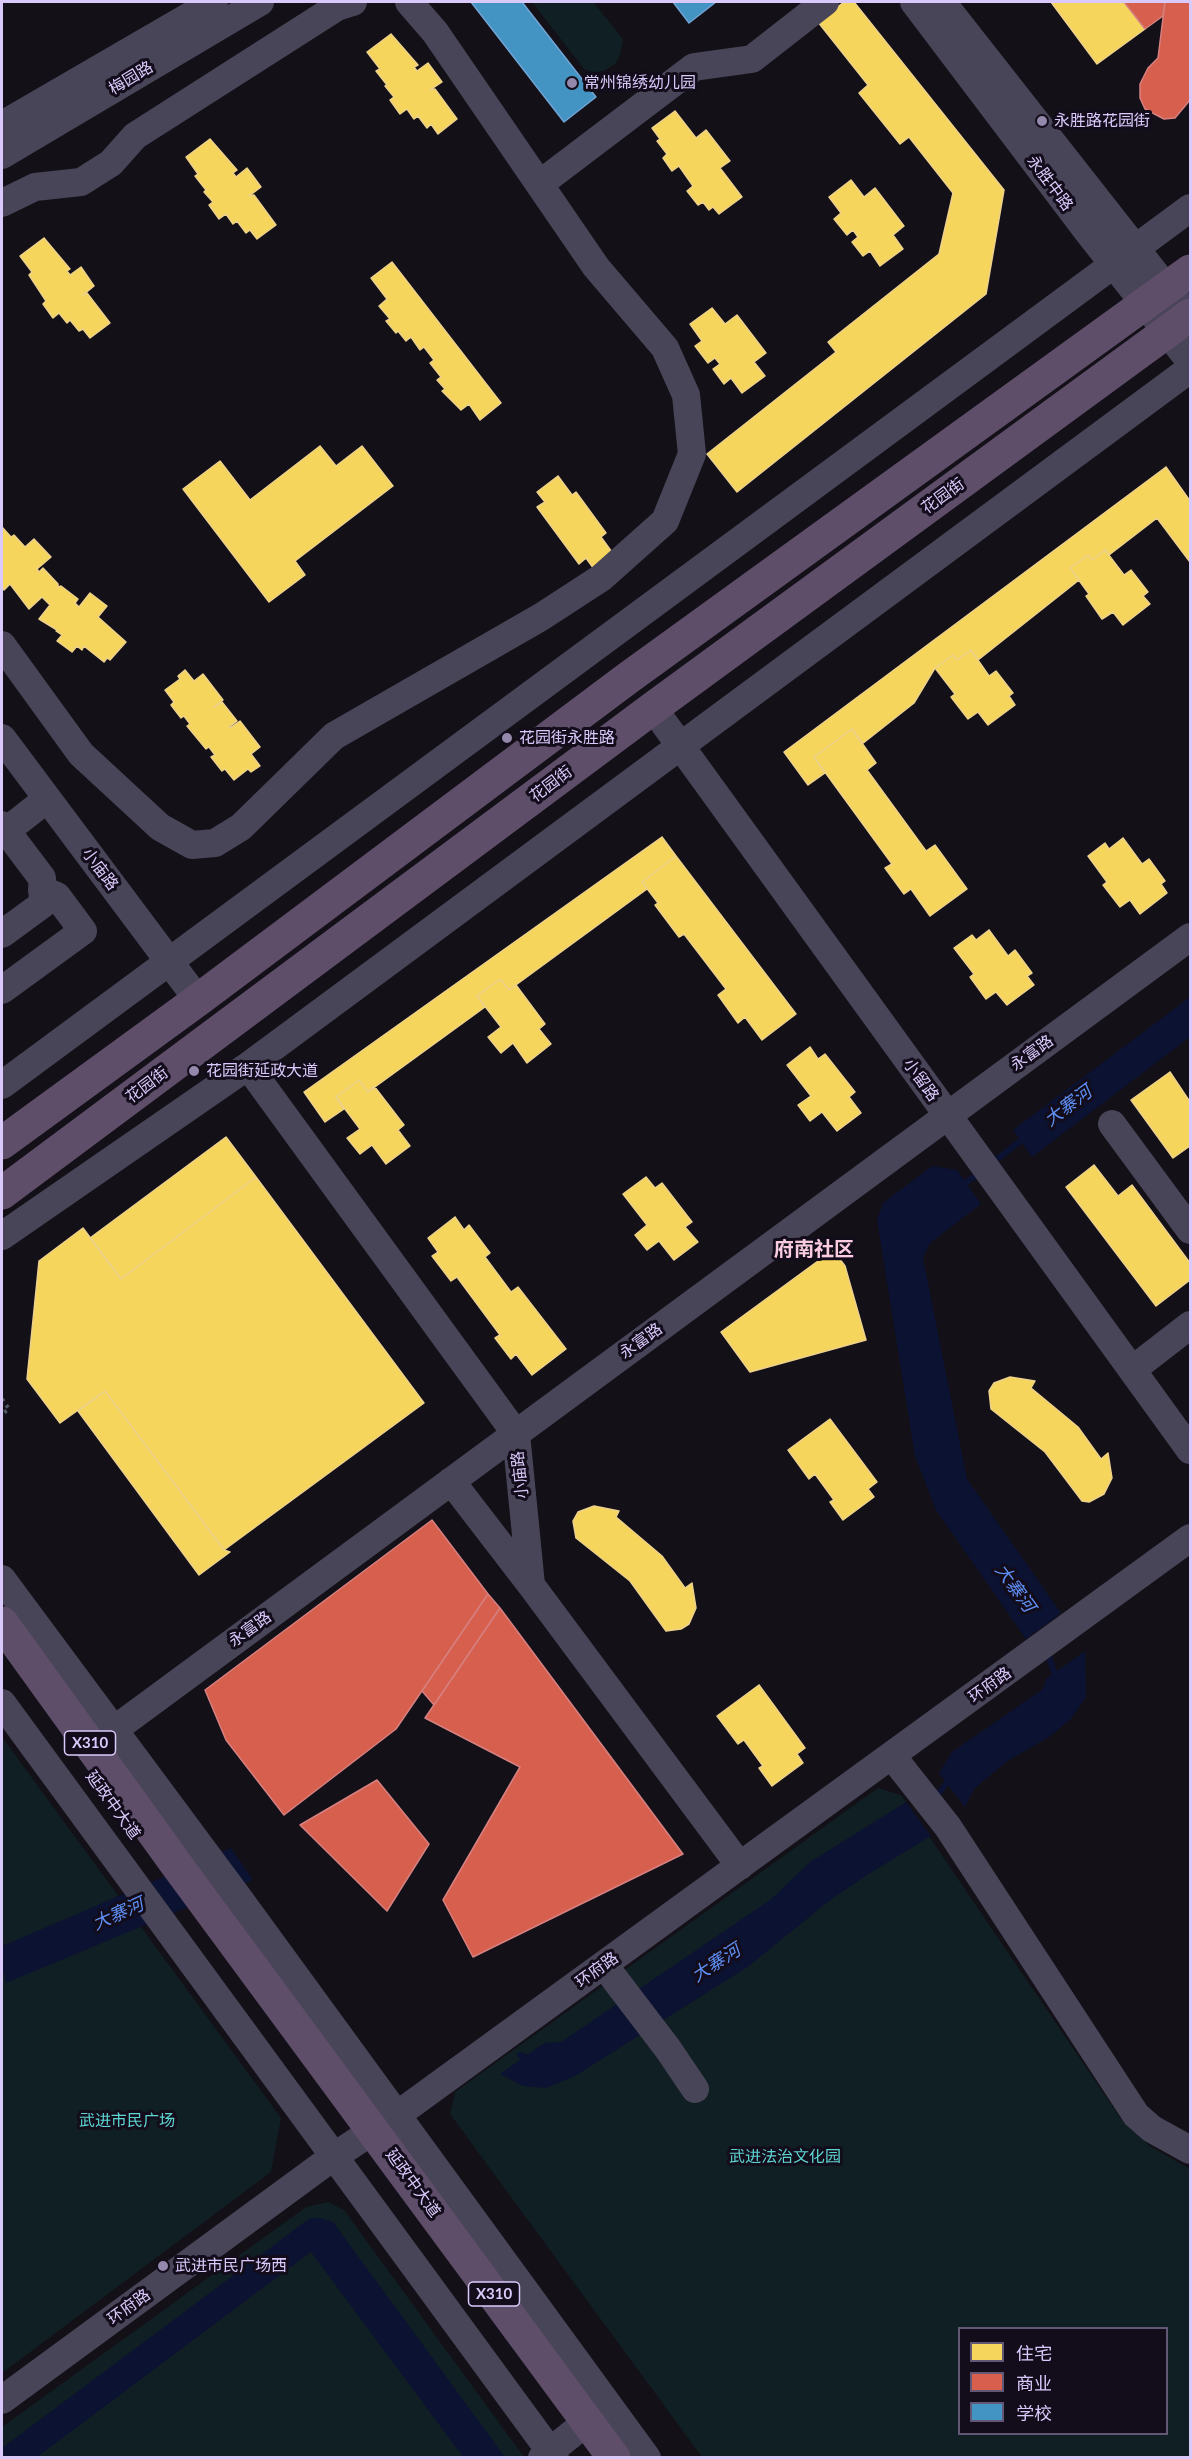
<!DOCTYPE html>
<meta charset="utf-8">
<style>
body{margin:0}
#map{position:relative;width:1192px;height:2459px;overflow:hidden;background:#131018;font-family:Lato,"Noto Sans SC",sans-serif}
canvas{display:block}
.frame{position:absolute;inset:0;border:3px solid #dacafb;pointer-events:none}
.legend{position:absolute;left:958px;top:2327px;width:210px;height:108px;box-sizing:border-box;background:#120c1b;border:2px solid #625875;margin:0;padding:8px 10px;list-style:none;font-size:18px;color:#dacafb}
.legend li{display:flex;align-items:center;gap:12px;height:30px}
.legend b{width:30px;border:2px solid #625875}
</style>
<div id="map">
<canvas width="1192" height="2459"></canvas>
<div class="frame"></div>
<ul class="legend">
<li><b style="height:16px;background:#f6d55c"></b>住宅</li>
<li><b style="height:16px;background:#d6604d"></b>商业</li>
<li><b style="height:16px;background:#4393c3"></b>学校</li>
</ul>
</div>
<script>
const g = document.querySelector('canvas').getContext('2d');
g.lineJoin = 'round';
function fillPath(path, color) {
  g.fillStyle = color;
  g.fill(path, 'evenodd');
}
function poly(rows) {
  const path = new Path2D();
  for (const r of rows) {
    path.moveTo(r[0], r[1]);
    for (let i = 2; i < r.length; i += 2) path.lineTo(r[i], r[i + 1]);
  }
  return path;
}
function strokePath(path, color, width, dash) {
  g.strokeStyle = color;
  g.lineWidth = width;
  g.lineCap = dash ? 'butt' : 'round';
  g.setLineDash(dash || []);
  g.stroke(path);
}
function drawText(font, color, halo, rows, align = 'center') {
  g.font = font + ' Lato,"Noto Sans SC",sans-serif';
  g.lineWidth = 6;
  g.setLineDash([]);
  g.textBaseline = 'middle';
  g.strokeStyle = halo;
  g.fillStyle = color;
  for (const [text, x, y, turn = 0] of rows) {
    g.save();
    g.translate(x, y);
    g.rotate((+turn || 0) * Math.PI / 180);
    g.textAlign = isNaN(turn) ? turn : align;
    if (halo) g.strokeText(text, 0, 0);
    g.fillText(text, 0, 0);
    g.restore();
  }
}
const green = poly([
 [532,2,593,2,623,39,620,55,615,64,604,71,593,72,584,69],
 [2,1737,281,2118,271,2172,2,2373],
 [878,1788,901,1795,1121,2119,1151,2147,1190,2169,1190,2457,702,2457,450,2114,455,2092],
 [960,2328,1166,2328,1166,2434,960,2434],
 [328,2202,344,2210,524,2457,2,2457,2,2427,306,2207]
]);
const water = poly([
 [1190,997,1190,1037,1032,1157,1013,1130],
 [932,1166,957,1170,981,1204,930,1243,923,1258,967,1479,1061,1613,1026,1639,936,1510,915,1456,877,1220,883,1203],
 [1085,1651,1086,1697,1071,1719,1049,1737,1006,1762,974,1789,965,1807,939,1773,952,1752,1043,1689,1046,1679],
 [906,1802,931,1836,867,1875,829,1901,749,1966,575,2076,546,2088,523,2086,500,2074,544,2043,561,2042,770,1900,810,1862],
 [231,1848,253,1880,6,1983,2,1966,2,1946],
 [310,2218,321,2218,333,2222,505,2457,463,2457,311,2252,37,2457,2,2457,2,2448]
]);
const homes = poly([
 [844,2,854,2,1004,190,986,294,737,492,707,454,836,352,828,342,939,254,953,193,909,137,900,144,859,93,868,85,818,22,844,2],
 [1051,2,1124,2,1145,29,1097,64,1051,2],
 [391,34,418,65,414,67,417,71,428,63,442,82,430,90,435,89,457,119,438,134,431,124,427,128,418,116,414,119,407,109,400,114,390,100,394,97,385,86,387,85,376,71,380,69,367,52,391,34],
 [675,111,696,138,706,130,730,161,720,168,742,197,719,214,713,207,709,210,703,202,698,205,687,191,693,186,679,166,672,171,663,158,667,154,657,141,660,139,652,128,675,111],
 [210,139,237,170,233,173,236,177,247,168,261,187,249,196,254,195,276,225,257,239,250,230,246,233,237,221,233,224,226,214,219,219,209,205,213,202,204,192,206,190,195,176,198,174,186,157,210,139],
 [851,180,864,197,875,188,904,226,893,235,903,249,880,266,870,251,863,256,852,242,858,237,853,230,847,235,834,219,841,213,829,197,851,180],
 [44,238,70,269,67,271,70,275,81,267,94,286,83,295,87,293,110,323,90,338,83,329,79,331,70,320,67,323,59,313,53,318,43,304,46,301,29,275,32,272,20,256,44,238],
 [392,262,501,403,480,420,469,404,461,410,442,391,445,389,437,380,441,377,430,363,434,360,424,347,420,350,411,337,406,341,398,331,396,333,386,321,390,319,379,306,387,299,371,278,392,262],
 [712,308,725,324,737,315,766,353,754,362,765,376,742,393,731,378,724,384,713,369,720,364,715,358,708,363,695,346,702,341,690,324,712,308],
 [320,446,336,466,362,446,393,486,295,561,305,575,269,602,183,489,220,461,250,500,320,446],
 [1166,467,1190,501,1190,562,1157,518,1109,555,1105,550,1092,560,1088,555,1070,568,1079,580,978,660,971,650,957,660,953,655,935,668,914,703,862,744,852,729,814,757,825,773,808,785,784,752,1166,467],
 [558,476,572,495,576,492,606,533,601,537,614,555,594,569,586,558,579,564,537,507,545,502,537,492,558,476],
 [2,527,11,537,14,535,25,547,34,539,51,557,37,569,39,572,43,568,58,584,58,587,61,586,78,599,75,603,79,607,90,593,107,606,98,617,126,642,110,660,107,658,104,662,84,646,82,650,77,646,72,652,57,641,62,635,56,631,57,630,39,619,50,605,42,597,29,609,10,584,4,590,2,587,2,527],
 [1105,550,1124,575,1131,570,1148,592,1143,596,1150,604,1123,625,1113,612,1102,619,1086,596,1089,594,1070,568,1088,555,1092,560,1105,550],
 [971,650,989,676,996,671,1013,693,1009,696,1015,705,988,725,978,712,968,719,951,697,955,694,935,668,953,655,957,660,971,650],
 [185,670,194,681,203,674,223,700,214,707,222,702,237,721,229,727,230,728,240,721,260,747,251,754,260,766,251,772,248,769,234,780,225,769,222,771,211,757,215,755,209,747,206,749,187,726,190,724,184,716,181,718,171,705,174,702,165,690,180,679,178,676,185,670],
 [852,729,876,763,867,770,926,851,935,845,967,889,930,916,911,889,904,894,885,868,892,864,814,757,852,729],
 [662,837,676,856,642,882,647,889,509,990,500,979,477,996,485,1007,368,1092,359,1080,336,1097,344,1109,325,1122,304,1092,662,837],
 [1123,838,1142,864,1149,859,1165,881,1161,884,1167,893,1140,914,1130,900,1120,907,1103,885,1107,882,1088,856,1105,843,1109,849,1123,838],
 [676,856,796,1014,762,1040,745,1017,738,1023,718,995,726,989,684,934,679,937,655,905,658,903,642,882,676,856],
 [989,930,1008,956,1015,950,1032,973,1027,976,1034,985,1007,1005,996,992,986,999,970,977,974,974,954,948,972,935,976,940,989,930],
 [500,979,509,990,516,985,545,1024,539,1029,551,1044,527,1063,513,1043,501,1053,488,1037,501,1027,477,996,500,979],
 [810,1047,818,1059,825,1054,855,1092,849,1097,861,1113,837,1131,822,1112,810,1121,798,1105,811,1096,787,1065,810,1047],
 [1170,1072,1190,1102,1190,1146,1173,1158,1131,1100,1170,1072],
 [359,1080,368,1092,374,1086,404,1125,398,1130,410,1146,386,1164,372,1145,360,1154,347,1138,360,1129,336,1097,359,1080],
 [226,1137,256,1177,121,1279,90,1238,226,1137],
 [1094,1165,1118,1196,1132,1185,1190,1263,1190,1280,1156,1306,1066,1187,1094,1165],
 [256,1177,424,1403,224,1550,105,1391,60,1423,27,1379,39,1261,83,1228,121,1279,256,1177],
 [646,1177,655,1188,662,1183,692,1222,685,1227,698,1242,674,1260,659,1241,647,1250,635,1235,647,1225,623,1194,646,1177],
 [455,1217,464,1230,469,1225,490,1253,485,1257,511,1292,518,1287,566,1349,532,1375,516,1354,511,1359,495,1338,500,1335,457,1277,451,1281,432,1256,438,1252,428,1238,455,1217],
 [833,1250,845,1266,866,1340,750,1372,721,1332,833,1250],
 [1010,1377,1035,1381,1031,1388,1078,1427,1101,1459,1108,1453,1112,1478,1104,1494,1089,1502,1082,1501,1045,1452,991,1409,989,1391,994,1383,1010,1377],
 [105,1391,224,1550,230,1552,199,1575,78,1411,105,1391],
 [830,1419,877,1482,868,1489,874,1497,843,1520,830,1502,834,1500,815,1474,809,1479,788,1450,830,1419],
 [594,1506,619,1511,616,1517,662,1556,685,1588,692,1583,696,1608,689,1624,681,1629,666,1631,630,1581,576,1538,573,1521,578,1512,594,1506],
 [759,1685,805,1748,797,1754,803,1763,772,1786,759,1768,763,1766,744,1740,738,1744,717,1716,759,1685]
]);
const shops = poly([
 [1124,2,1165,2,1163,16,1145,29,1124,2],
 [1165,2,1190,2,1190,100,1175,118,1164,119,1145,109,1140,98,1140,84,1148,68,1158,58,1165,2],
 [432,1520,488,1594,396,1729,284,1815,226,1740,205,1690,432,1520],
 [488,1594,500,1608,434,1705,422,1691,488,1594],
 [500,1608,683,1854,473,1957,443,1900,520,1767,425,1718,500,1608],
 [377,1780,429,1844,387,1911,300,1825,377,1780]
]);
const schools = poly([
 [471,2,522,2,596,97,564,122,471,2],
 [673,2,716,2,689,23,673,2]
]);
const stream = poly([
 [992,1163,1027,1136],
 [961,1186,979,1173],
 [1047,1651,1056,1678],
 [934,1799,950,1779],
 [520,2055,532,2059]
]);
const path = poly([
 [2,1399,9,1409,2,1414]
]);
const minor = poly([
 [914,2,1088,232,1190,361],
 [942,2,1190,318],
 [2,125,214,2],
 [2,155,260,2],
 [541,183,694,67,752,59,825,2],
 [2,203,35,187,81,182,111,163,135,136,337,7,353,2],
 [2,645,81,754,160,827,192,845,215,843,241,827,334,736,541,617,601,578,665,521,692,454,686,395,665,348,596,267,435,32,409,2],
 [653,708,1190,1450],
 [2,738,198,1000],
 [2,825,42,878,43,904,2,934],
 [6,831,47,799],
 [2,990,83,931,57,896,42,890],
 [248,1066,516,1434,531,1585,740,1866],
 [2,1085,1190,208],
 [1112,1124,1190,1230],
 [2,1236,248,1066,1190,369],
 [1132,1370,1190,1325],
 [451,1481,531,1585],
 [2,1579,235,1893,647,2458],
 [2,1703,555,2458],
 [92,1746,1190,937],
 [892,1756,948,1827,1136,2115,1152,2129,1190,2150],
 [604,1965,668,2049,695,2089],
 [2,2400,333,2157,397,2115,1190,1538],
 [542,2458,573,2433]
]);
const major = poly([
 [2,1143,198,1000,628,678,1190,271],
 [2,1193,653,708,1190,315],
 [2,1623,176,1864,614,2458]
]);
const markers = [
 [572,83,6,"#9489ac"],
 [1042,121,6,"#9489ac"],
 [507,738,6,"#9489ac"],
 [194,1071,6,"#9489ac"],
 [163,2266,6,"#9489ac"]
];
const shields = [
 [90,1743,51],
 [494,2294,51]
];
const shieldNames = [
 ["X310",90,1743],
 ["X310",494,2294]
];
const streetNames = [
 ["梅园路",131,78,-31],
 ["永胜中路",1050,183,53],
 ["花园街",943,496,-36],
 ["花园街",551,784,-37],
 ["小庙路",100,869,53],
 ["永富路",1032,1053,-36],
 ["小留路",921,1080,54],
 ["花园街",147,1085,-37],
 ["永富路",641,1341,-36],
 ["小庙路",520,1475,-96],
 ["永富路",250,1629,-36],
 ["环府路",990,1685,-36],
 ["延政中大道",113,1805,54],
 ["环府路",597,1970,-36],
 ["延政中大道",413,2183,54],
 ["环府路",129,2307,-36]
];
const poiNames = [
 ["常州锦绣幼儿园",584,83],
 ["永胜路花园街",1054,121],
 ["花园街永胜路",519,738],
 ["花园街延政大道",206,1071],
 ["武进市民广场西",175,2266]
];
const parkNames = [
 ["武进市民广场",127,2121],
 ["武进法治文化园",785,2157]
];
const waterNames = [
 ["大寨河",1068,1106,-37],
 ["大寨河",1015,1588,54],
 ["大寨河",118,1914,-24],
 ["大寨河",716,1963,-33]
];
const quarterNames = [
 ["府南社区",814,1250]
];
fillPath(green, '#101f23');
fillPath(water, '#0c1232');
fillPath(homes, '#f6d55c');
strokePath(homes, '#eed28c', 1.5);
fillPath(shops, '#d6604d');
strokePath(shops, '#d78081', 1.5);
fillPath(schools, '#4393c3');
strokePath(schools, '#70a4d4', 1.5);
strokePath(stream, '#0c1232', 6);
strokePath(path, '#4e5764', 4, [3, 4.5]);
strokePath(minor, '#494558', 28);
strokePath(major, '#5f4e6a', 33);
for (const [x, y, r, color] of markers) {
  const dot = new Path2D();
  dot.arc(x, y, r, 0, 2 * Math.PI);
  g.fillStyle = color;
  g.fill(dot);
  strokePath(dot, '#120c1b', 2);
}
for (const [x, y, w] of shields) {
  const box = new Path2D();
  box.roundRect(x - w / 2, y - 12, w, 24, 4.5);
  g.fillStyle = '#120c1b';
  g.fill(box);
  strokePath(box, '#dacafb', 1.5);
}
drawText('bold 15px', '#dacafb', null, shieldNames);
drawText('16px', '#dacafb', '#120c1b', streetNames);
drawText('16px', '#dacafb', '#120c1b', poiNames, 'left');
drawText('16px', '#5dd5d1', '#120c1b', parkNames);
drawText('italic 18px', '#5f8ff4', '#120c1b', waterNames);
drawText('bold 20px', '#fbcce0', '#120c1b', quarterNames);
</script>
